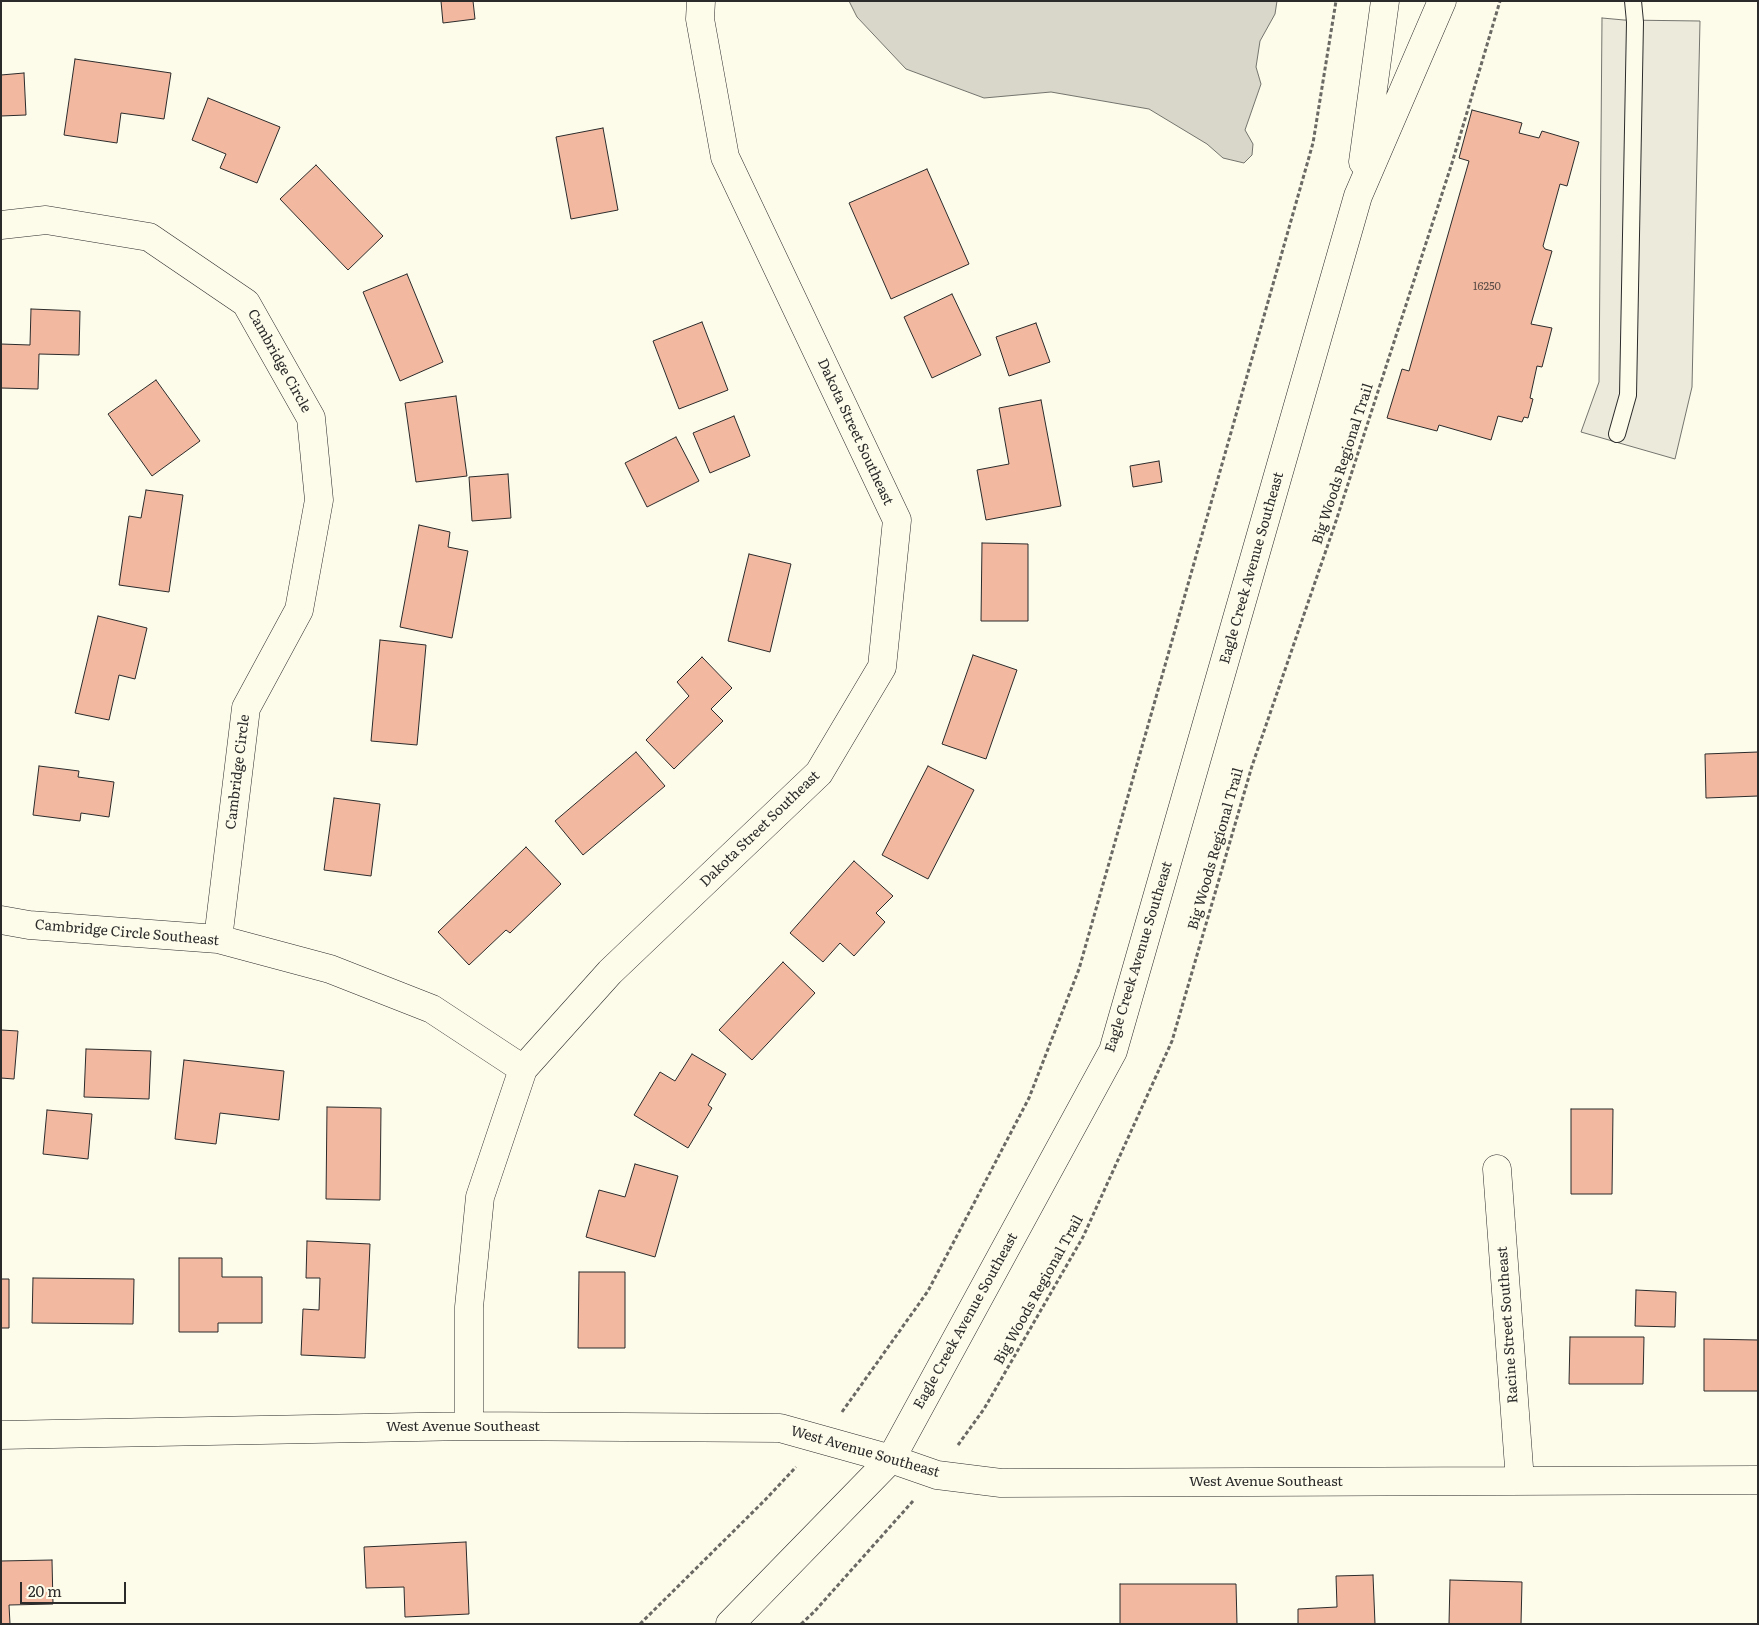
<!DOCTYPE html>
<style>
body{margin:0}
#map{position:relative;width:1759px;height:1625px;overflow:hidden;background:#fdfbea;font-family:Literata,serif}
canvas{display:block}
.frame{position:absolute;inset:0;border:2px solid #2b2b2b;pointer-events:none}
.scale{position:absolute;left:20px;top:1582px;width:106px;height:22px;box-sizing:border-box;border:2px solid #2b2b2b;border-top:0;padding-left:6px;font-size:15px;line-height:18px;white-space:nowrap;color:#2b2b2b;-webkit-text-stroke:4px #fdfbea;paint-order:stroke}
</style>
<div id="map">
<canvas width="1759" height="1625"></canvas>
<div class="frame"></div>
<div class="scale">20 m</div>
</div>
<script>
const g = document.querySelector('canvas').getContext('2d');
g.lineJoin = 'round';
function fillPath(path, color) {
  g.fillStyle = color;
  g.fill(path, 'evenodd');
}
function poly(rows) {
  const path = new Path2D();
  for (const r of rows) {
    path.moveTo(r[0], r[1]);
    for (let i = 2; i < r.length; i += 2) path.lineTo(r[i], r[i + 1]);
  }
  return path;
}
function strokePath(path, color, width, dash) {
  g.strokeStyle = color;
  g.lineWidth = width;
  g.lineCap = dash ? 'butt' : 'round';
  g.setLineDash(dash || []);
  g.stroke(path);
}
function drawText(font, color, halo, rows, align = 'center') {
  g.font = font + ' Literata,serif';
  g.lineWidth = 4;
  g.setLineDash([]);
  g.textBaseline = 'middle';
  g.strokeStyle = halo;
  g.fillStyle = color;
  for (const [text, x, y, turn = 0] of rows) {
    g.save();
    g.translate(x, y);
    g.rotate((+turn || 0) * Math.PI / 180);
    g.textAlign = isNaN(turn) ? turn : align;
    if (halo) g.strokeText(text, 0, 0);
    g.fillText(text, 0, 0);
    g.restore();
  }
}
const parking = poly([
 [1602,18,1624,20,1700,21,1692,387,1675,459,1581,432,1599,382,1602,18]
]);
const water = poly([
 [849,1,1277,1,1275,14,1260,41,1256,67,1261,84,1245,130,1253,144,1252,155,1244,163,1223,158,1207,144,1149,109,1051,92,984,98,906,69,857,17,849,1]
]);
const building = poly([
 [441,1,473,1,475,19,443,23,441,1],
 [75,59,171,73,164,119,121,113,117,143,64,135,75,59],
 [24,73,26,115,1,116,1,75,24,73],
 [208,98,280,127,257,183,220,168,226,154,192,140,208,98],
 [1472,110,1522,123,1519,133,1539,138,1542,131,1579,142,1567,186,1560,184,1543,246,1545,249,1552,251,1531,324,1552,328,1542,367,1537,366,1530,398,1533,399,1528,418,1524,417,1522,422,1498,416,1491,440,1439,425,1437,431,1387,418,1402,369,1409,371,1469,161,1459,158,1472,110],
 [603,128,618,210,571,219,556,137,603,128],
 [316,165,383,236,348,270,280,199,316,165],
 [927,169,969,264,891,299,849,203,927,169],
 [407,274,443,362,400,381,363,292,407,274],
 [952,294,981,355,932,378,904,317,952,294],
 [31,309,80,311,79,355,39,354,38,389,1,388,1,344,30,345,31,309],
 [702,322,728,390,679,409,653,341,702,322],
 [1036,323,1050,362,1009,376,996,337,1036,323],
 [156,380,200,441,152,476,108,414,156,380],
 [456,396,467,476,416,482,405,403,456,396],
 [1041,400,1061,506,986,520,977,470,1009,464,999,408,1041,400],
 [734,416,750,456,710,473,693,433,734,416],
 [676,437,699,481,647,507,625,463,676,437],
 [1159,461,1162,482,1133,487,1130,466,1159,461],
 [508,474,511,518,472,521,469,477,508,474],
 [146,490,183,495,169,592,119,585,129,516,141,518,146,490],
 [419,525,450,532,448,547,468,551,452,638,400,627,419,525],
 [982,543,1028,544,1028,621,981,621,982,543],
 [749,554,791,564,770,652,728,641,749,554],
 [98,616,147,628,135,679,119,675,109,720,75,713,98,616],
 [380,640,426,645,417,745,371,741,380,640],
 [973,655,1017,670,986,759,942,744,973,655],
 [702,657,732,688,711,709,723,721,674,769,646,740,689,696,677,682,702,657],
 [636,752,665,786,583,855,555,821,636,752],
 [1758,752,1758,796,1706,798,1705,754,1758,752],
 [39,766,79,771,78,777,114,782,109,817,81,813,80,821,33,815,39,766],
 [928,766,974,790,928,879,882,855,928,766],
 [334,798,380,804,371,876,324,870,334,798],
 [526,847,561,884,510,933,506,930,469,965,438,932,526,847],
 [854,861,893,896,876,913,885,922,854,956,840,943,823,962,790,933,854,861],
 [783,962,815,993,752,1060,719,1030,783,962],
 [1,1030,18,1031,14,1079,1,1078,1,1030],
 [86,1049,151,1051,149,1099,84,1097,86,1049],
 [692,1054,726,1074,708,1105,712,1108,688,1148,634,1115,660,1072,675,1081,692,1054],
 [184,1060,284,1071,279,1120,220,1113,216,1144,175,1139,184,1060],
 [327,1107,381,1108,380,1200,326,1199,327,1107],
 [1571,1109,1613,1109,1612,1194,1571,1194,1571,1109],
 [47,1110,92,1114,88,1159,43,1154,47,1110],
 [635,1164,678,1176,655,1257,586,1237,599,1190,625,1197,635,1164],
 [307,1241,370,1244,365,1358,301,1355,303,1309,319,1310,320,1278,306,1278,307,1241],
 [179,1258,222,1258,222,1277,262,1277,262,1323,218,1323,218,1332,179,1332,179,1258],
 [579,1272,625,1272,625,1348,578,1348,579,1272],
 [33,1278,134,1279,133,1324,32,1323,33,1278],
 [1,1279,9,1279,9,1328,1,1328,1,1279],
 [1636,1290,1676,1292,1675,1327,1635,1326,1636,1290],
 [1570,1337,1644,1337,1643,1384,1569,1384,1570,1337],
 [1704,1339,1758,1340,1758,1391,1704,1391,1704,1339],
 [466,1542,469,1614,405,1617,404,1587,366,1588,364,1547,466,1542],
 [52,1560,53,1604,9,1605,10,1624,1,1624,1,1561,52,1560],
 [1373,1575,1375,1624,1298,1624,1298,1609,1337,1607,1336,1576,1373,1575],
 [1450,1580,1522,1582,1521,1624,1449,1624,1450,1580],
 [1120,1584,1236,1584,1237,1624,1120,1624,1120,1584]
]);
const path = poly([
 [842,1412,928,1291,1029,1098,1079,969,1313,143,1336,1],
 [958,1445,984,1409,1083,1237,1172,1041,1252,766,1335,524,1452,163,1500,1],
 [640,1624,765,1500,796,1467],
 [801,1624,814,1612,913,1501]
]);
const lane = poly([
 [1617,434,1628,395,1635,22,1633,1]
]);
const street = poly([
 [1,225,46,220,149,237,246,303,311,418,319,500,299,610,246,708,218,939],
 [1,920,29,925,218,939,330,969,432,1009,523,1069],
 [1497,1169,1520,1481],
 [469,1426,469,1307,480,1197,523,1069,610,972,819,773,882,667,897,520,725,157,700,19,701,1],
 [1,1435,469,1426,780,1428,891,1459,937,1475,1001,1483,1758,1480]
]);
const secondary = poly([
 [1363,162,1385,1],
 [730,1624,891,1459,1113,1051,1358,196,1442,1]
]);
const numberNames = [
 ["16250",1487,287]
];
const streetNames = [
 ["Cambridge Circle",279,361,61],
 ["Dakota Street Southeast",855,432,65],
 ["Big Woods Regional Trail",1343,464,-72],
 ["Eagle Creek Avenue Southeast",1252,568,-74],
 ["Cambridge Circle",238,772,-83],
 ["Dakota Street Southeast",760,829,-44],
 ["Big Woods Regional Trail",1216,849,-74],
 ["Cambridge Circle Southeast",127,933,5],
 ["Eagle Creek Avenue Southeast",1139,957,-73],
 ["Big Woods Regional Trail",1039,1290,-61],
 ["Eagle Creek Avenue Southeast",966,1321,-61],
 ["Racine Street Southeast",1508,1325,-94],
 ["West Avenue Southeast",463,1427],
 ["West Avenue Southeast",865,1452,16],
 ["West Avenue Southeast",1266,1482]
];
fillPath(parking, '#eceadb');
strokePath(parking, '#74746e', 1);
fillPath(water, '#d8d7c9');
strokePath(water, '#74746e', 1);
fillPath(building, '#f2b8a0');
strokePath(building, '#2b2b2b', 1);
strokePath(lane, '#2b2b2b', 18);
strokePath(street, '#2b2b2b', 29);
strokePath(secondary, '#2b2b2b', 29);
strokePath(path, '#6a6964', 3, [4, 2.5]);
strokePath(lane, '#fdfbea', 16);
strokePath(street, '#fdfbea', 28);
strokePath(secondary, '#fdfbea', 28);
drawText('11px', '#5d4e48', null, numberNames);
drawText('14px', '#2b2b2b', '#fdfbea', streetNames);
</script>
